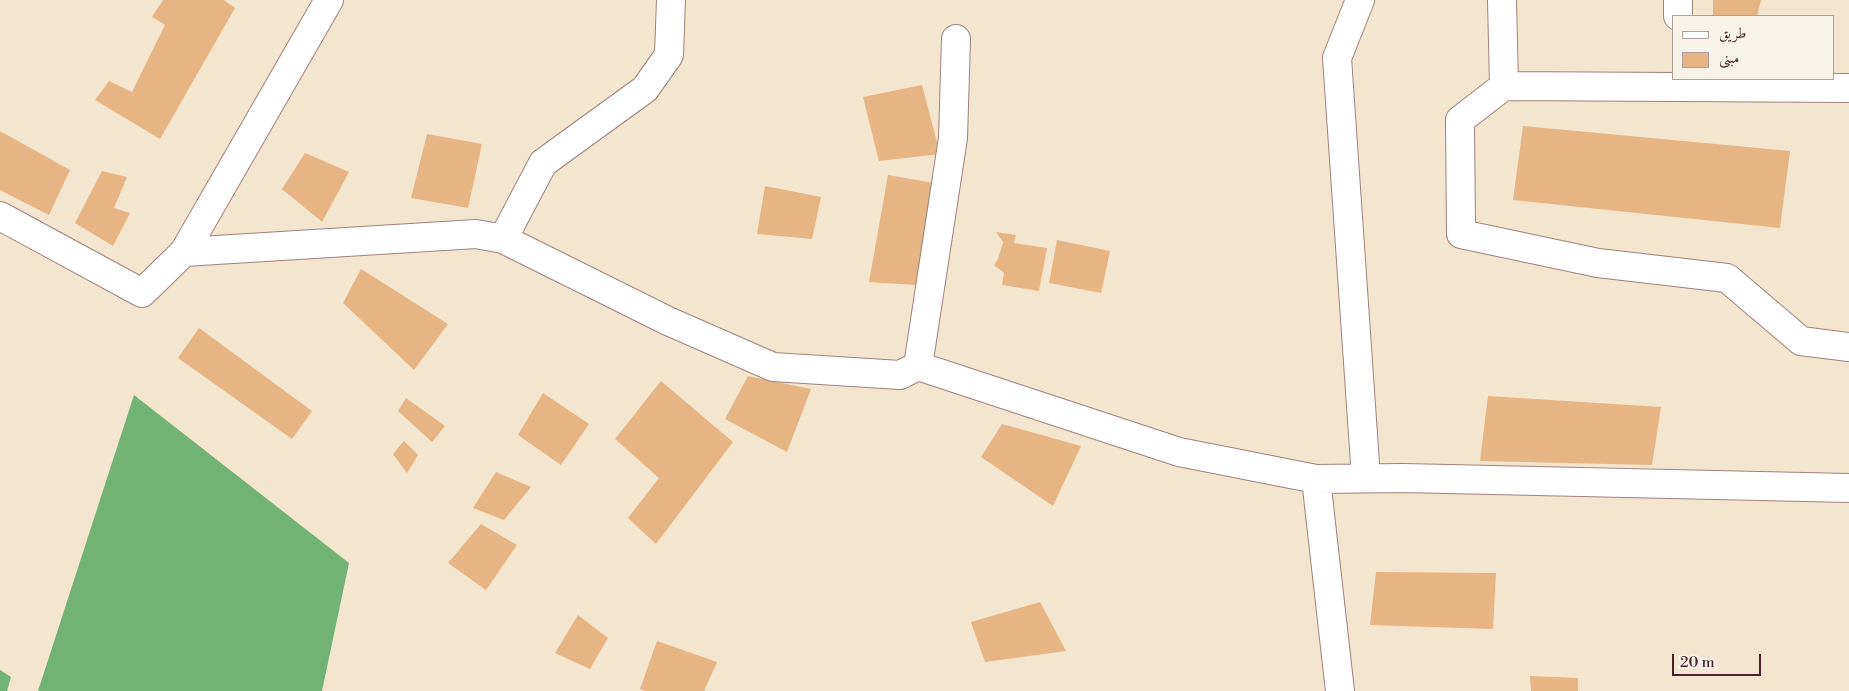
<!DOCTYPE html>
<meta charset="utf-8">
<style>
body{margin:0}
#map{position:relative;width:1849px;height:691px;overflow:hidden;background:#f4e5cf;font-family:"Libre Bodoni",Amiri,serif}
canvas{display:block}
.legend{position:absolute;left:1672px;top:15px;width:162px;height:65px;box-sizing:border-box;background:#f7f3e8;border:1px solid #b29e9c;margin:0;padding:6px 9px;list-style:none;font-size:15px;color:#4a1f2b}
.legend li{display:flex;align-items:center;gap:10px;height:25px}
.legend b{width:25px;border:1px solid #b29e9c}
.scale{position:absolute;left:1672px;top:654px;width:89px;height:22px;box-sizing:border-box;border:2px solid #4a1f2b;border-top:0;padding-left:6px;font-size:15px;line-height:18px;white-space:nowrap;color:#4a1f2b;-webkit-text-stroke:4px #f7f3e8;paint-order:stroke}
</style>
<div id="map">
<canvas width="1849" height="691"></canvas>
<ul class="legend">
<li><b style="height:6px;background:#fff"></b>طريق</li>
<li><b style="height:14px;background:#e7b483"></b>مبنى</li>
</ul>
<div class="scale">20 m</div>
</div>
<script>
const g = document.querySelector('canvas').getContext('2d');
g.lineJoin = 'round';
function fillPath(path, color) {
  g.fillStyle = color;
  g.fill(path, 'evenodd');
}
function poly(rows) {
  const path = new Path2D();
  for (const r of rows) {
    path.moveTo(r[0], r[1]);
    for (let i = 2; i < r.length; i += 2) path.lineTo(r[i], r[i + 1]);
  }
  return path;
}
function strokePath(path, color, width, dash) {
  g.strokeStyle = color;
  g.lineWidth = width;
  g.lineCap = dash ? 'butt' : 'round';
  g.setLineDash(dash || []);
  g.stroke(path);
}
const forest = poly([
 [134,395,349,563,322,691,38,691],
 [0,670,11,677,7,691,0,691]
]);
const building = poly([
 [163,0,224,0,235,8,160,139,95,100,109,81,132,92,165,25,152,17],
 [1713,0,1761,0,1757,16,1713,16],
 [922,85,940,154,879,161,863,97],
 [1523,126,1790,151,1780,228,1513,200],
 [0,131,70,170,49,215,0,190],
 [427,134,482,144,468,208,411,198],
 [305,153,349,172,322,222,282,189],
 [102,171,127,177,114,208,130,213,113,246,75,223],
 [888,175,934,183,916,285,869,282],
 [765,186,821,197,812,239,757,234],
 [996,232,1016,235,1014,243,1047,248,1039,291,1002,285,1004,273,994,265,998,259,1003,242],
 [1057,240,1110,251,1101,293,1049,283],
 [361,269,448,324,414,370,343,303],
 [199,328,312,411,292,439,178,358],
 [748,376,811,389,787,452,725,419],
 [661,381,733,442,656,544,628,518,659,478,615,439],
 [543,393,589,424,561,465,518,435],
 [1488,396,1661,407,1652,465,1480,461],
 [406,398,445,426,432,442,398,411],
 [1002,424,1081,446,1053,506,981,457],
 [404,441,418,455,407,473,393,454],
 [496,472,531,487,504,520,473,508],
 [481,524,517,545,486,590,448,563],
 [1376,572,1496,573,1493,629,1370,625],
 [1040,602,1066,651,985,662,971,622],
 [578,615,608,638,590,669,555,653],
 [657,641,717,662,704,691,645,691,640,689],
 [1530,676,1578,678,1578,691,1531,691]
]);
const minor = poly([
 [1360,0,1337,58,1366,478],
 [1502,0,1504,86,1849,88],
 [1678,0,1678,16],
 [1504,86,1460,120,1461,234,1598,263,1727,278,1801,341,1849,347],
 [0,216,142,293,184,252,476,234,503,239,668,321,773,367,900,375,918,366,1179,452,1316,479,1403,478,1849,488],
 [503,239,543,163,645,89,669,55,671,0],
 [184,252,329,0],
 [918,366,953,138,956,39],
 [1316,479,1340,691]
]);
fillPath(forest, '#71b275');
fillPath(building, '#e7b483');
strokePath(minor, '#9f827d', 30);
strokePath(minor, '#fff', 28);
</script>
